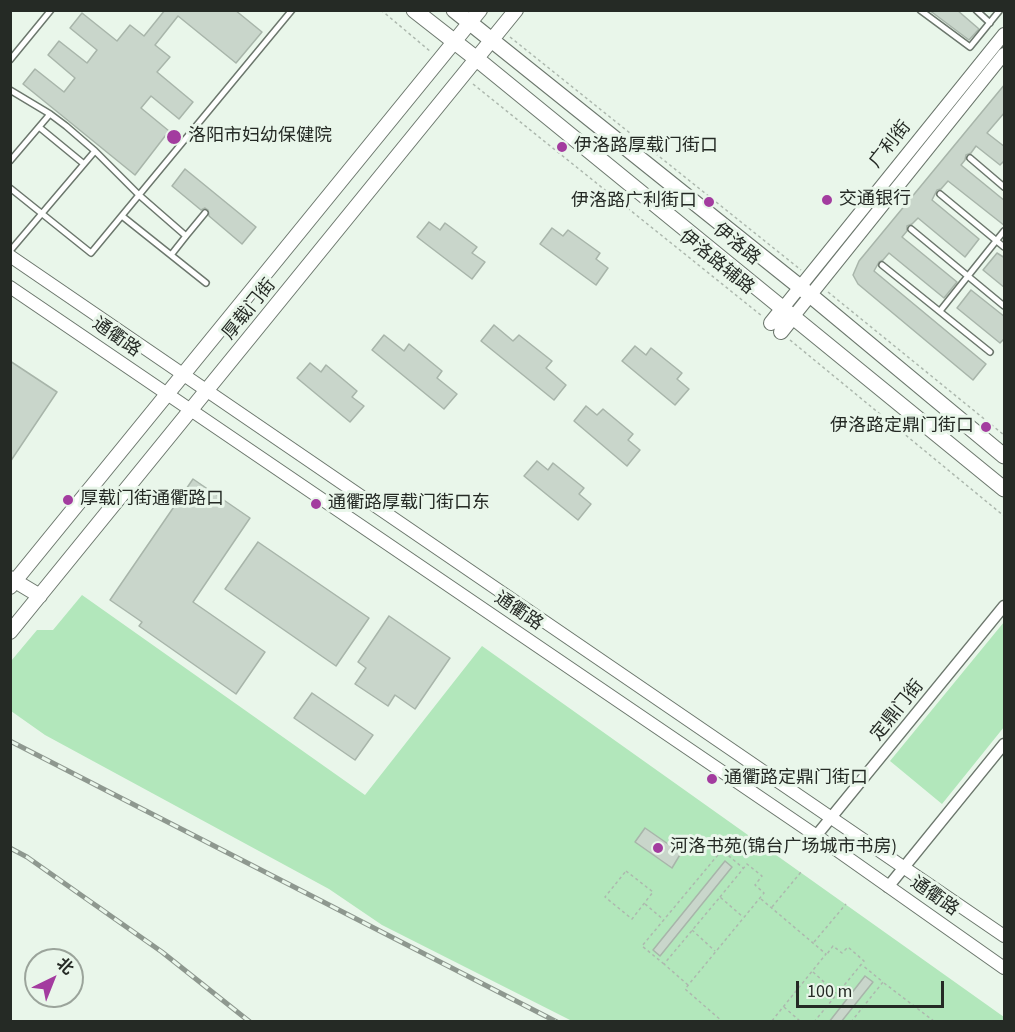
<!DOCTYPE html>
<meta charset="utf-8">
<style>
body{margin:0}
#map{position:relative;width:1015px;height:1032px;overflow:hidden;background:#e9f6ea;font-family:"Source Sans 3","Noto Sans SC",sans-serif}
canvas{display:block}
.frame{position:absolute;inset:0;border:12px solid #252a25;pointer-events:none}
.north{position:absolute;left:24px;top:948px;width:60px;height:60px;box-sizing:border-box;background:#e9f6ea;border:2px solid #9ba49b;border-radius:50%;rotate:43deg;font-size:16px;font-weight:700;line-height:24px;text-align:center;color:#252a25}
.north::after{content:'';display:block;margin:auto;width:21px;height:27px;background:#a33c9f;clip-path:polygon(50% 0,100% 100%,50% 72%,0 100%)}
.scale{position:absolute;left:796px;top:981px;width:148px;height:27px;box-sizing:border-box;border:3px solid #252a25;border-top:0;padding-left:8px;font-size:18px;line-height:21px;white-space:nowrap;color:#252a25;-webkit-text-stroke:4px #e9f6ea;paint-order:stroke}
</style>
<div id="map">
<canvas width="1015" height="1032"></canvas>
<div class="frame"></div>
<div class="north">北</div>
<div class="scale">100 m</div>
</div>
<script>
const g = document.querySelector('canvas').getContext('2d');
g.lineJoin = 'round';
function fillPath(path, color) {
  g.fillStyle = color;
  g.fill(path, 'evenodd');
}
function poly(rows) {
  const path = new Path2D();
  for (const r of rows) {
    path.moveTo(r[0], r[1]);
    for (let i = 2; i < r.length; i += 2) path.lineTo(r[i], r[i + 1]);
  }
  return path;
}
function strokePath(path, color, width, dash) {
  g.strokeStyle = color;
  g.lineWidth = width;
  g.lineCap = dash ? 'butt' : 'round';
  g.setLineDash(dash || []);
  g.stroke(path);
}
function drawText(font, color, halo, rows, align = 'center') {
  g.font = font + ' "Source Sans 3","Noto Sans SC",sans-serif';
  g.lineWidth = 6;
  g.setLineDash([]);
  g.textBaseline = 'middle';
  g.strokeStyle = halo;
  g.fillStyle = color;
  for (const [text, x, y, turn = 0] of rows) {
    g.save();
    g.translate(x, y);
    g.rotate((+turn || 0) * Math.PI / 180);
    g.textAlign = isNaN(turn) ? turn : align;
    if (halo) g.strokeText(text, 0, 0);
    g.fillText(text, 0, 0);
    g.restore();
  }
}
const green = poly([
 [82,595,365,795,482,646,1004,1017,1004,1021,572,1021,382,925,329,889,45,735,11,711,11,661,37,630,53,630],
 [1004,622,1004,727,942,804,890,761]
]);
const building = poly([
 [165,10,235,10,262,32,236,63,178,16,155,45,170,57,157,72,193,102,179,119,151,96,141,108,169,131,135,175,23,84,35,69,64,92,75,78,48,55,59,41,87,63,97,50,70,28,82,13,117,41,130,25,144,36,165,10],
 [929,10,957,10,979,29,969,40,929,10],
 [1005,84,1005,112,987,133,1005,147,1005,160,1000,165,976,146,971,153,966,155,965,160,961,165,1005,201,1005,226,948,181,941,189,937,190,932,200,979,239,965,257,918,218,912,224,907,226,907,231,902,237,957,282,944,298,889,253,883,260,879,262,874,271,986,364,973,380,858,284,853,275,859,261,1005,84],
 [185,169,256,227,242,244,209,216,208,210,205,208,201,210,172,186,185,169],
 [429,222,440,230,445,223,477,247,472,253,485,262,472,279,417,237,429,222],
 [552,228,563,236,568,230,600,253,596,259,608,268,596,285,540,244,552,228],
 [997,253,1005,258,1005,288,983,270,997,253],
 [971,290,1005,317,1005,338,1000,343,957,308,971,290],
 [494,325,513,341,519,335,552,361,546,368,566,385,554,400,481,341,494,325],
 [384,335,404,351,409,344,442,371,437,378,457,394,444,409,372,350,384,335],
 [635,346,646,355,651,348,682,373,677,379,689,389,675,405,622,361,635,346],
 [10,361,57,392,10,462,10,361],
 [310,363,321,372,326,365,357,391,352,397,364,406,350,422,297,378,310,363],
 [586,406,597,415,603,409,633,434,628,440,640,450,627,466,574,421,586,406],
 [537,461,548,470,553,463,584,488,579,494,591,504,578,520,524,476,537,461],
 [193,479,250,518,193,602,265,652,236,694,139,626,142,622,110,600,193,479],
 [258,542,369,618,336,666,225,589,258,542],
 [389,616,450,658,415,709,395,695,388,706,355,684,366,668,358,662,389,616],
 [312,693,373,735,355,760,294,718,312,693],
 [645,828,681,853,672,868,635,842,645,828],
 [725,861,732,867,660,956,653,950,725,861],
 [865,976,873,982,841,1022,829,1022,865,976]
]);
const path = poly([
 [381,10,431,52],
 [510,37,801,270],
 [473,84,762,316],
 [828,292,1004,435],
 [790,340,1004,516],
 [626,871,653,892,632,919,605,897,626,871],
 [720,897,747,864,762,876,755,885,764,893,685,989,723,1022],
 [761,899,826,954,771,1022],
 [645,904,664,920],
 [772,907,801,872],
 [692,930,715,951],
 [814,942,846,904],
 [664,964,642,946,722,850,743,868],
 [813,972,836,993],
 [884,983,935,1022],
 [688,985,664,964,720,897,743,917],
 [784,1007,801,1022],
 [814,1022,864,961,848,947,842,953,833,946,827,954],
 [851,1022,883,982,862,965]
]);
const service = poly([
 [920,10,970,47,1000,10],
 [976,10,990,23],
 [10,60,51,10],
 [10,90,50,114,10,161],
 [50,114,66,126,95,151],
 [39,127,84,164],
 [970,158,1004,187],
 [10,188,91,253,292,10],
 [940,194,1004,247],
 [122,216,206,283],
 [911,229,1004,306],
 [10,251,95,151,139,195,186,236,205,213],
 [171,255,186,236],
 [882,265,990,352],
 [940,311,1004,231]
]);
const minor = poly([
 [816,836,1004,606],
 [888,887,1004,744]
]);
const tertiary = poly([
 [10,256,1004,936],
 [10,287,824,841,1004,968],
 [783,308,1004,34],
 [793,317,1004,54]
]);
const secondary = poly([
 [771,323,783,308],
 [781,332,793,317],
 [10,578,40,596],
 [10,587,480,10],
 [10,632,516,10]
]);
const primary = poly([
 [414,10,483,64,1004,489],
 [454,10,810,295,1004,456]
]);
const rail = poly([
 [10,741,557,1022],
 [10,848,27,857,162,952,250,1022]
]);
const markers = [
 [174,137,8,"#a33c9f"],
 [562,147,6,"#a33c9f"],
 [827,200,6,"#a33c9f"],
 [709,202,6,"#a33c9f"],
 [986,427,6,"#a33c9f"],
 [68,500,6,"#a33c9f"],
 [316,504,6,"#a33c9f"],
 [712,779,6,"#a33c9f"],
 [658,848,6,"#a33c9f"]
];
const poiNames = [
 ["洛阳市妇幼保健院",188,137],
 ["伊洛路厚载门街口",574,147],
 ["交通银行",839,200],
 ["伊洛路广利街口",697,202,"right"],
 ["伊洛路定鼎门街口",974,427,"right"],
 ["厚载门街通衢路口",80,500],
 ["通衢路厚载门街口东",328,504],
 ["通衢路定鼎门街口",724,779],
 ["河洛书苑(锦台广场城市书房)",670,848]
];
const streetNames = [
 ["广利街",891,145,-51],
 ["伊洛路",736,245,39],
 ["伊洛路辅路",716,263,39],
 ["厚载门街",250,310,-51],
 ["通衢路",116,338,35],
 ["通衢路",518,612,34],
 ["定鼎门街",898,711,-51],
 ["通衢路",934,897,35]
];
fillPath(green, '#b2e7bb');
fillPath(building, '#c9d6cb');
strokePath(building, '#a8b5aa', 1.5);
strokePath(service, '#6c776d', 8);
strokePath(minor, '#6c776d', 13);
strokePath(tertiary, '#6c776d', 14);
strokePath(secondary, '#6c776d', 16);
strokePath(primary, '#6c776d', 17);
strokePath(path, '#adb8ae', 1.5, [3, 3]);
strokePath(service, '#fff', 5);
strokePath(minor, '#fff', 10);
strokePath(tertiary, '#fff', 12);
strokePath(secondary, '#fff', 14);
strokePath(primary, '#fff', 15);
strokePath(rail, '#8e988f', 5);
strokePath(rail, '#e9f6ea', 3, [9]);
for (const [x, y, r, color] of markers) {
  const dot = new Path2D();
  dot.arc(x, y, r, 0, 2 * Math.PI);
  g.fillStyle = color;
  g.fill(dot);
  strokePath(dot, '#e9f6ea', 2);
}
drawText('18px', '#252a25', '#e9f6ea', poiNames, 'left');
drawText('18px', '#252a25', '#e9f6ea', streetNames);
</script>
